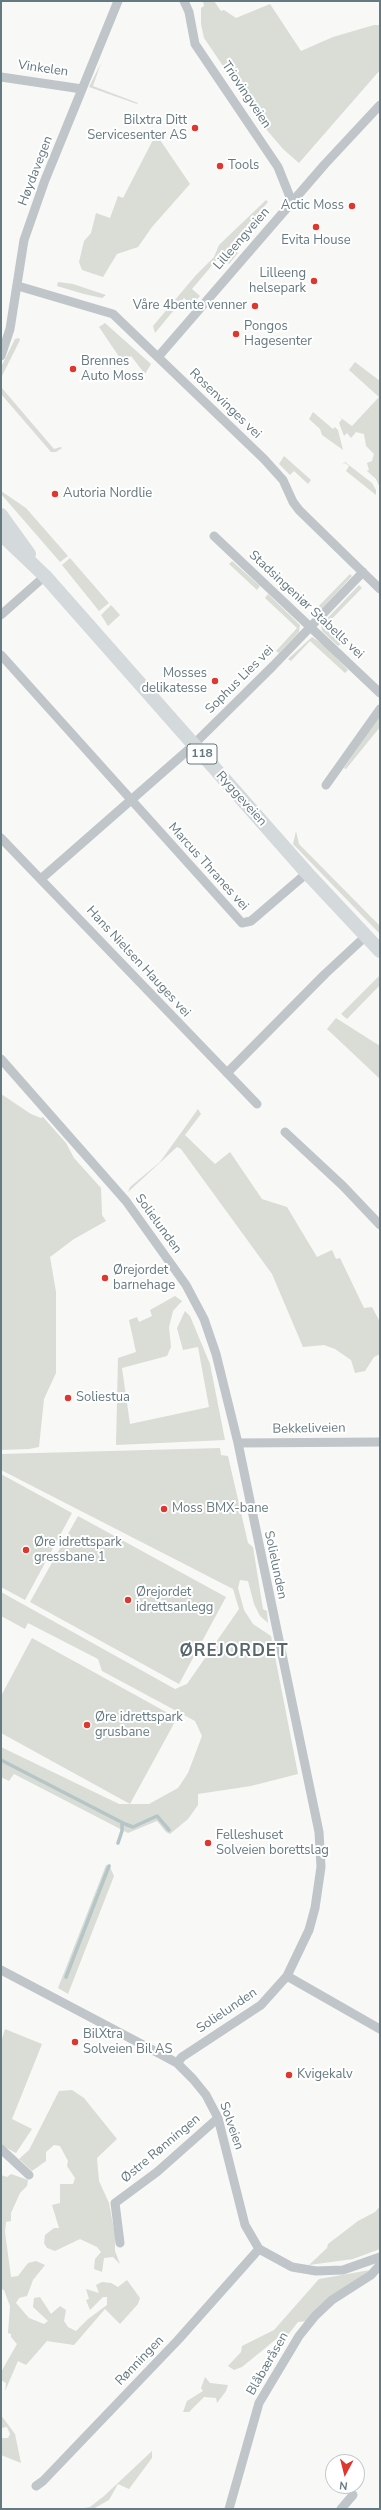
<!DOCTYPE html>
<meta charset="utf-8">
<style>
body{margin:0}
#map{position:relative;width:381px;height:2510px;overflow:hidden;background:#f8f8f6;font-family:"Nunito Sans",sans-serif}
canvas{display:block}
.frame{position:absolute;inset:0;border:2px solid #647980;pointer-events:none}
.north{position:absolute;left:325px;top:2454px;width:40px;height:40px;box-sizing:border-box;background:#fff;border:1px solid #c1c9cc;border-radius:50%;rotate:187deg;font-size:11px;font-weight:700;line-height:16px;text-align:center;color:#647980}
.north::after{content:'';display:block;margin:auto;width:14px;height:18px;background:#de3730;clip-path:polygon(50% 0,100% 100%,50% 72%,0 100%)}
</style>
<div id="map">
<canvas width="381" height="2510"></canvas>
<div class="frame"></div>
<div class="north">N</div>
</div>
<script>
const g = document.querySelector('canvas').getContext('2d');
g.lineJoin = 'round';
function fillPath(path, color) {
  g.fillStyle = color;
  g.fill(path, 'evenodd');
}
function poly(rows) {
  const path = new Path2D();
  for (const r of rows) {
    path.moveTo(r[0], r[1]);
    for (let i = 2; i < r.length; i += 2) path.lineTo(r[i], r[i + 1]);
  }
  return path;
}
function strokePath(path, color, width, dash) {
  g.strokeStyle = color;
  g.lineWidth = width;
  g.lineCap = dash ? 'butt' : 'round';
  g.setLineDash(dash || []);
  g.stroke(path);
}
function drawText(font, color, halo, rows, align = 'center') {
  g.font = font + ' "Nunito Sans",sans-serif';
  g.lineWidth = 4;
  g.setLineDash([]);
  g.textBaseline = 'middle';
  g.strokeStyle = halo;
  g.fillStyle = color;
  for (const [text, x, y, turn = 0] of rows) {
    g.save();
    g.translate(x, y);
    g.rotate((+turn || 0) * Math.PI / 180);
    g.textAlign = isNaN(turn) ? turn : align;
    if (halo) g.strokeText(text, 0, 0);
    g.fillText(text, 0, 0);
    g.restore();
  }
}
const green = poly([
 [203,1,214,1,221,11,224,10,236,18,270,4,301,51,333,37,374,25,380,25,380,70,299,163,283,149,266,129,204,38,201,24,201,8,204,6],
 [101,63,93,86,138,103,137,104,89,87],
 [156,134,190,184,152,227,138,247,117,254,103,277,82,270,79,262,84,241,91,233,96,213,110,218,118,196,123,198],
 [266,200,268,202,230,245,238,253,229,264,220,256,192,289,200,296,192,305,184,298,155,333,153,326,196,275,214,257,219,245],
 [58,282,73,284,106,295,102,298,84,294,57,286],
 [105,323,151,364,145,374,131,356,122,361,99,327],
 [19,338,20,340,1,378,1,367,15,339],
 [355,362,380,381,380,488,376,479,367,471,369,470,367,463,372,461,374,454,366,446,364,434,356,432,351,438,347,433,344,436,339,423,342,419,337,415,352,426,379,397,349,370],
 [1,383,1,387,54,449,61,447,62,448,56,452,51,452,1,394],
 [313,412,333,429,335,427,338,430,343,450,322,435,320,429,309,419],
 [284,456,311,480,308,484,294,471,290,475,279,464],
 [345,462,372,483,376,490,376,495,346,471,349,466,345,463,342,465],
 [1,491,26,508,68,556,60,562,1,494],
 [70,558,109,603,99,611,62,565],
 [232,561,260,586,257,590,229,564],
 [350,574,352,576,316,615,310,615],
 [359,585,362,588,324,627,341,644,338,646,322,631,321,625],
 [268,594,300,625,299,632,279,653,276,651,297,628,265,598],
 [111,605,120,615,108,626,101,615],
 [312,637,324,645,348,670,345,673,310,641,291,661,288,659],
 [380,716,380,727,346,769,344,768],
 [296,831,299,844,380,926,380,934,293,844],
 [380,975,380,985,347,1019,341,1014],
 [336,1018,380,1046,380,1079,327,1029],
 [1,1094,31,1114,41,1118,43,1117,66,1143,74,1158,101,1188,102,1215,106,1221,74,1239,50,1257,56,1292,56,1373,44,1399,39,1447,29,1449,1,1450],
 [198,1109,201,1114,185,1135,215,1164,230,1152,262,1199,287,1207,317,1257,332,1250,336,1259,340,1258,364,1308,372,1307,380,1322,380,1354,374,1357,365,1371,355,1373,351,1360,335,1349,324,1345,303,1347,272,1274,181,1149,177,1147,128,1192,130,1187,160,1162],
 [175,1296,182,1301,173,1311,169,1327,171,1347,167,1356,122,1368,130,1424,209,1407,198,1347,183,1350,177,1328,185,1311,190,1316,210,1364,225,1440,116,1445,118,1358,136,1352,129,1320,137,1317,139,1322,152,1316,150,1310],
 [220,1448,221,1455,228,1456,248,1543,253,1547,263,1609,267,1611,268,1623,260,1616,254,1604,248,1581,240,1580,238,1588,244,1610,253,1624,271,1636,298,1774,251,1786,198,1794,198,1805,188,1819,170,1834,166,1832,157,1821,128,1833,14,1774,9,1781,1,1777,1,1747,119,1804,149,1804,178,1788,188,1773,202,1736,195,1721,102,1671,98,1659,28,1623,25,1629,1,1616,1,1592,175,1689,187,1684,239,1609,233,1589,1,1470,1,1454],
 [1,1474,72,1513,25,1600,1,1587],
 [78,1516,226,1597,179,1684,30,1602],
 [32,1638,177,1718,130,1804,1,1733,1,1696],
 [106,1865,110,1867,114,1876,68,1994,58,1988],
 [5,2029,42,2044,12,2119,32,2129,16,2153,1,2145,1,2042],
 [72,2090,84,2098,117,2139,97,2158,99,2181,109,2203,115,2235,115,2251,120,2264,113,2257,104,2258,102,2272,94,2269,95,2259,101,2252,97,2247,80,2239,55,2251,47,2248,44,2243,45,2235,54,2228,59,2228,52,2205,60,2203,60,2184,73,2184,75,2178,67,2166,68,2161,60,2146,54,2145,46,2152,46,2161,32,2171,19,2159,29,2150,59,2091],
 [11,2174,28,2180,27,2186,20,2193,11,2213,11,2221,6,2222,5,2232,11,2277,18,2276,28,2263,36,2261,45,2265,33,2280,27,2296,19,2298,16,2303,29,2318,44,2324,48,2321,33,2307,34,2298,40,2297,51,2314,60,2306,66,2310,64,2321,68,2327,76,2331,88,2319,107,2305,107,2297,103,2297,90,2310,86,2300,89,2299,86,2289,99,2293,96,2285,102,2282,111,2283,118,2287,127,2280,140,2298,138,2304,120,2324,105,2309,74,2345,47,2341,26,2365,18,2361,5,2391,6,2383,1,2380,1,2372,17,2344,11,2337,11,2334,8,2333,10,2306,4,2290,1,2289,1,2175,7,2177],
 [380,2206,380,2249,353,2259,309,2265,327,2248,328,2244,358,2221,375,2212],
 [370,2270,307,2321,298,2322,284,2340,280,2336,242,2367,234,2370,228,2366,241,2352,242,2346,274,2330,319,2279],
 [205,2377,210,2383,228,2385,226,2391,217,2403,216,2398,204,2397,189,2412,183,2412,187,2401,203,2391,201,2388],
 [1,2415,15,2434,21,2463,1,2455,1,2438,8,2438,10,2434,7,2427,1,2428],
 [152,2451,152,2458,129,2489,118,2484,109,2500,93,2509,79,2509,90,2507,104,2496]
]);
const stream = poly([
 [1,1760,125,1824,133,1827,157,1816,169,1830],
 [118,1843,122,1831,122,1823],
 [66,1977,109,1866]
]);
const minor = poly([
 [184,1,189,12,195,44,278,167,292,202],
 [1,77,82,89],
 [18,286,113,314,264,459,283,480,293,502,299,510,380,589],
 [1,356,10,329,24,240,45,180,118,1],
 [158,357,325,164,380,105],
 [214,536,380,693],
 [1,615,45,576],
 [1,655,242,923,251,921,307,873],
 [326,785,380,709],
 [1,838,257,1104],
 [42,878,187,751,273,666,363,572],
 [1,1059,126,1201,186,1285,204,1319,216,1354,238,1443,319,1832,321,1867,315,1908,309,1930,287,1976,261,2005,182,2057,177,2063],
 [227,1073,325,974,367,935],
 [285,1132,343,1186,380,1225],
 [238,1443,380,1442],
 [1,1970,164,2056,177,2063,193,2079,206,2095,218,2118,245,2225,259,2249,292,2267,316,2271,343,2270,380,2257],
 [287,1976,380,2029],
 [1,2149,29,2175],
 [120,2243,115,2203,157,2172,218,2118],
 [36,2486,43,2481,178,2340,259,2249],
 [229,2509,259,2403,299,2336,315,2316,332,2300,371,2275,380,2265],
 [341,2509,353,2495]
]);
const primary = poly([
 [1,515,29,554],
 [1,534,45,576,307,873,380,951]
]);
const markers = [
 [195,128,4,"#de3730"],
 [220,166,4,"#de3730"],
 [352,206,4,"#de3730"],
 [316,227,4,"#de3730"],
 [314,281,4,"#de3730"],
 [255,306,4,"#de3730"],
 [236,334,4,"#de3730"],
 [73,369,4,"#de3730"],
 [55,494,4,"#de3730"],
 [215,681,4,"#de3730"],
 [105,1278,4,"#de3730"],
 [68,1398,4,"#de3730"],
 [164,1509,4,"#de3730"],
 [26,1550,4,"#de3730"],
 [128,1600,4,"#de3730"],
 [87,1725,4,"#de3730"],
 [208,1843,4,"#de3730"],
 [75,2042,4,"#de3730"],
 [289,2075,4,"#de3730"]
];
const shields = [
 [202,754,30]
];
const shieldNames = [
 ["118",202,754]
];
const streetNames = [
 ["Vinkelen",43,69,8],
 ["Triovingveien",246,95,56],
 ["Høydavegen",36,171,-69],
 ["Lilleengveien",242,239,-49],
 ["Rosenvinges vei",225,404,44],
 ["Stadsingeniør Stabells vei",306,605,43],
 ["Sophus Lies vei",240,680,-45],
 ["Ryggeveien",241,799,48],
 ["Marcus Thranes vei",208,867,48],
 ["Hans Nielsen Hauges vei",138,962,47],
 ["Solielunden",158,1224,54],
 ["Bekkeliveien",309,1429,-1],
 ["Solielunden",275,1565,78],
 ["Solielunden",227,2011,-34],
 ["Solveien",231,2126,71],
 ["Østre Rønningen",161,2149,-40],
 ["Rønningen",140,2361,-46],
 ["Blåbæråsen",268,2364,-60]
];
const poiNames = [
 ["Bilxtra Ditt",187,121,"right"],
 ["Servicesenter AS",187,136,"right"],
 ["Tools",228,166],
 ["Actic Moss",344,206,"right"],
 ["Evita House",316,241,"center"],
 ["Lilleeng",306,274,"right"],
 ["helsepark",306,289,"right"],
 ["Våre 4bente venner",247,306,"right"],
 ["Pongos",244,327],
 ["Hagesenter",244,342],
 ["Brennes",81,362],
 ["Auto Moss",81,377],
 ["Autoria Nordlie",63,494],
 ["Mosses",207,674,"right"],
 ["delikatesse",207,689,"right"],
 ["Ørejordet",113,1271],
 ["barnehage",113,1286],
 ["Soliestua",76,1398],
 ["Moss BMX-bane",172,1509],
 ["Øre idrettspark",34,1543],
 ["gressbane 1",34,1558],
 ["Ørejordet",136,1593],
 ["idrettsanlegg",136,1608],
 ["Øre idrettspark",95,1718],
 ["grusbane",95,1733],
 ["Felleshuset",216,1836],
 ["Solveien borettslag",216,1851],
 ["BilXtra",83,2035],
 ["Solveien Bil AS",83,2050],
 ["Kvigekalv",297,2075]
];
const districtNames = [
 ["ØREJORDET",234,1652]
];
fillPath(green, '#d9ddd5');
strokePath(stream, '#b6c5c7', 3.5);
strokePath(minor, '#bfc5c8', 9);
strokePath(primary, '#d4d9dc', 14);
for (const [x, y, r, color] of markers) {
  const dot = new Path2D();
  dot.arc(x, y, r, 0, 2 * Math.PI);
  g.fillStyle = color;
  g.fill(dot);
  strokePath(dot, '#fff', 1.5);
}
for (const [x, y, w] of shields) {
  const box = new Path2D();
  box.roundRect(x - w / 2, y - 10, w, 20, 3);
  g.fillStyle = '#fff';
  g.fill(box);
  strokePath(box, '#647980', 1);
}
drawText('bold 12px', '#647980', null, shieldNames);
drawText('13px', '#647980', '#fff', streetNames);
drawText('13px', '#647980', '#fff', poiNames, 'left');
g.letterSpacing = '1px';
drawText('bold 17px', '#56666b', '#fff', districtNames);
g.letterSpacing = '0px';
</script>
